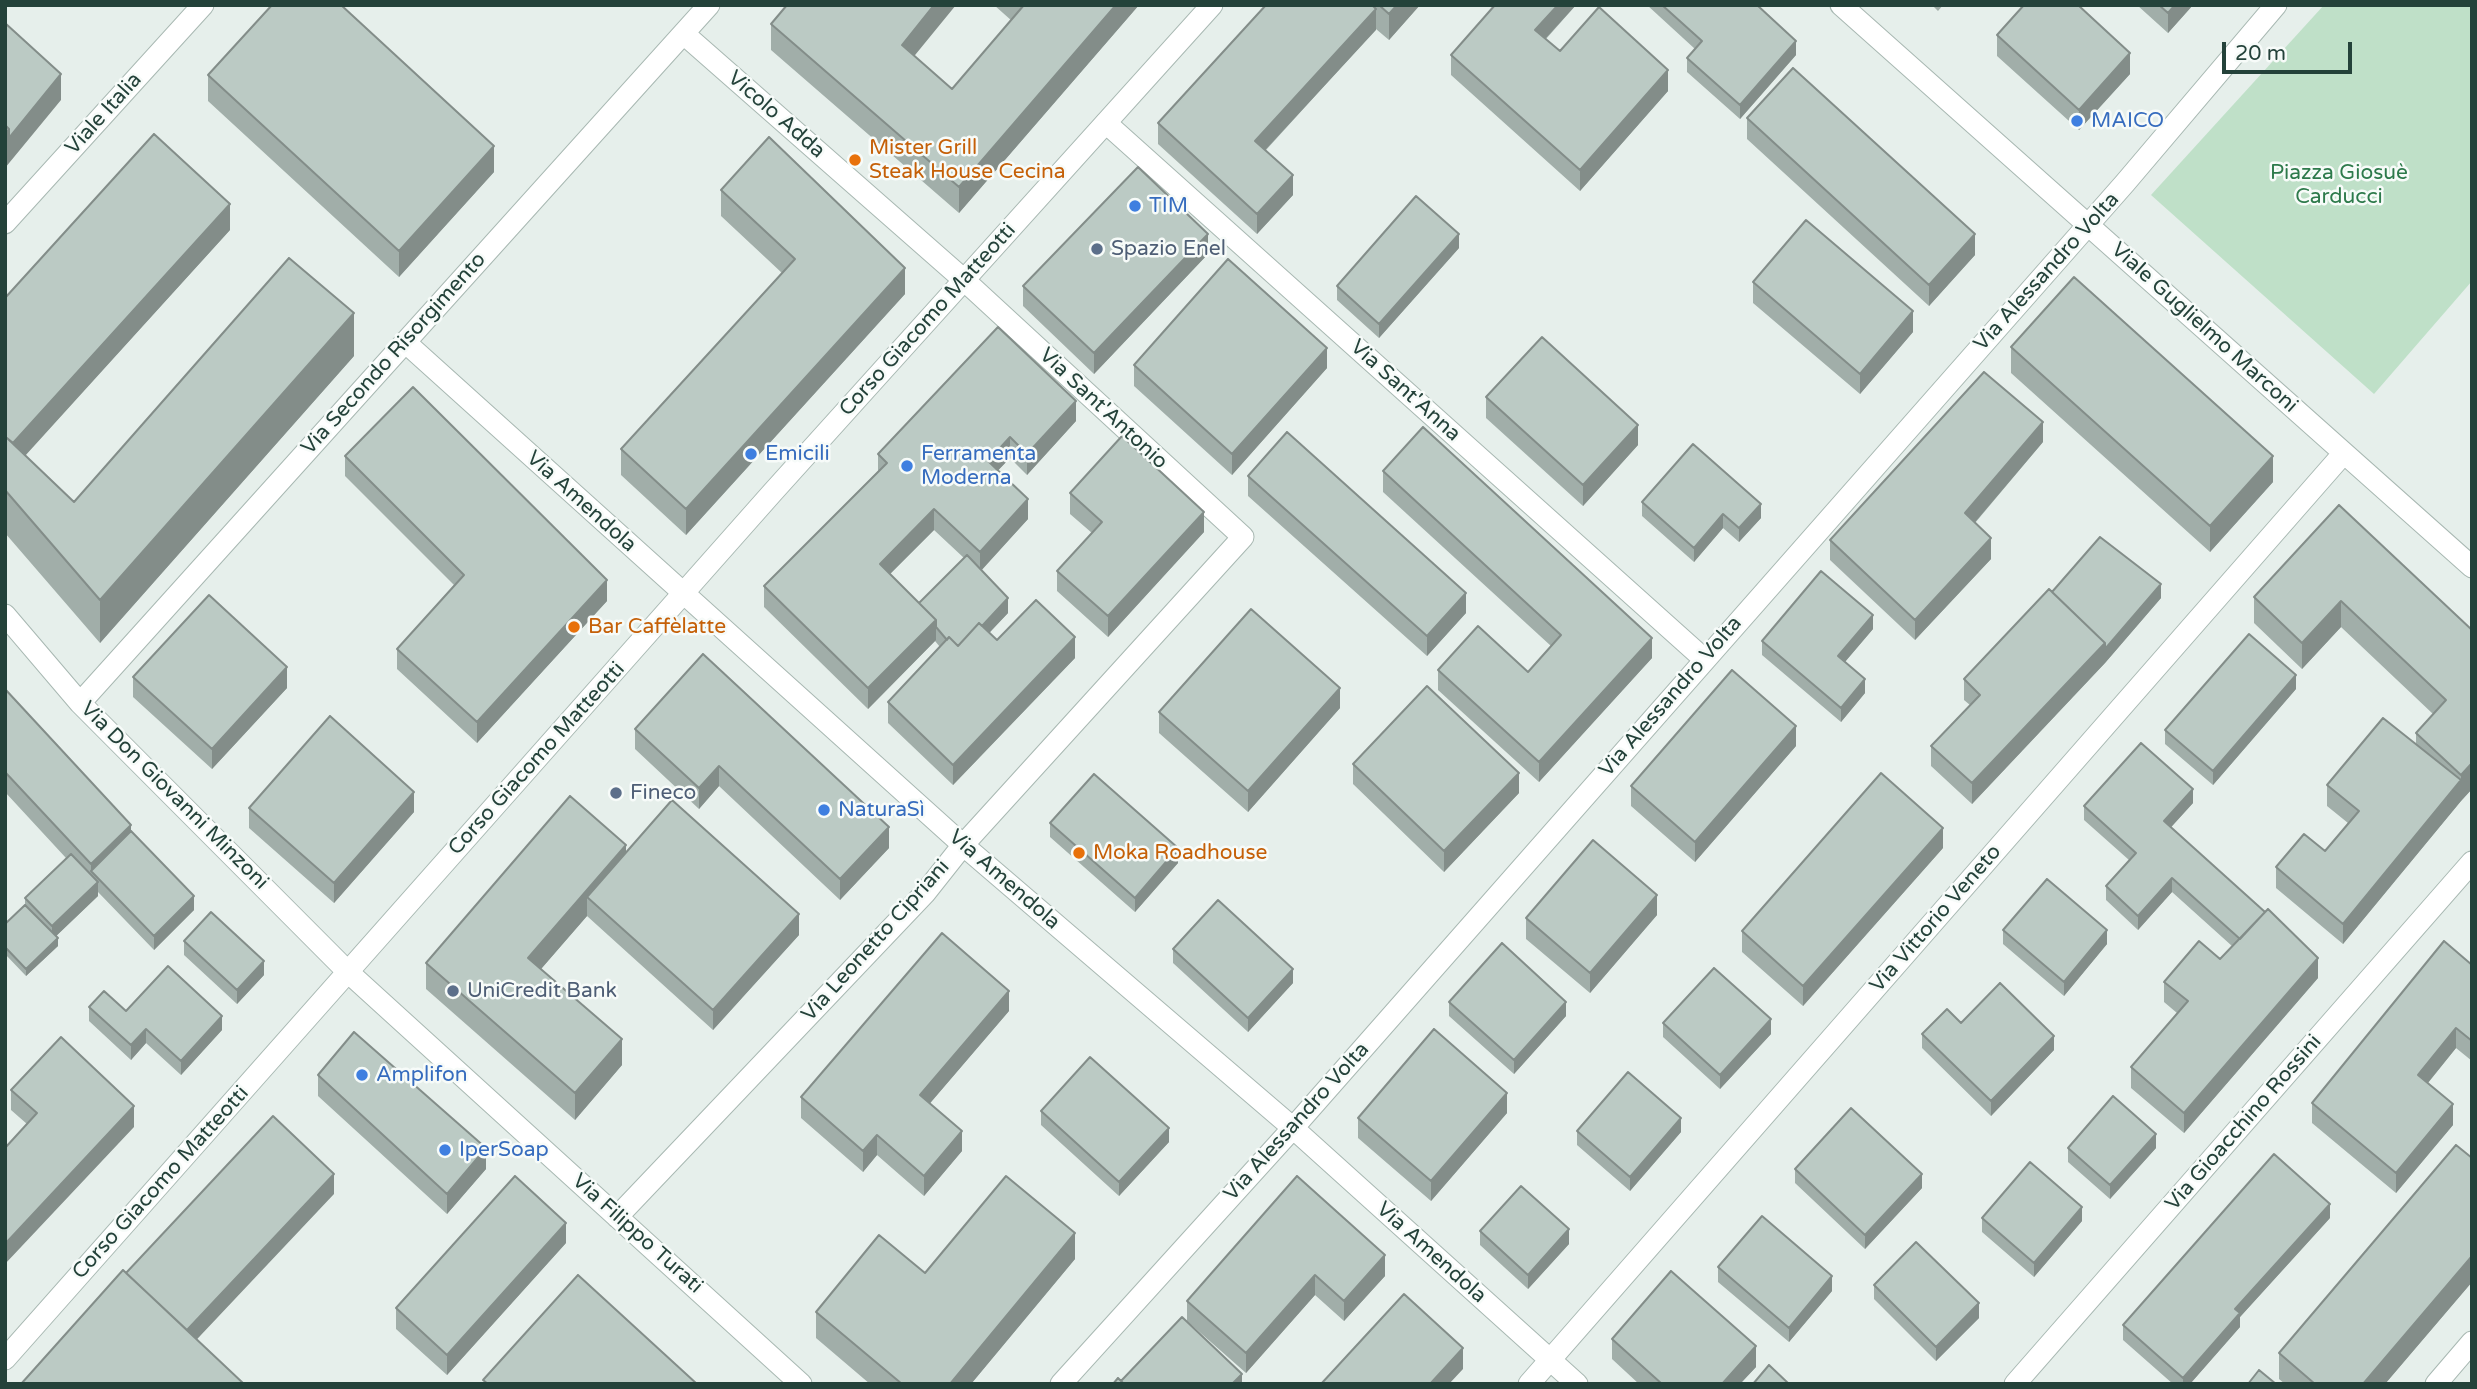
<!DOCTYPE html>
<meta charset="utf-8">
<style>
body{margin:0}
#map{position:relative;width:2477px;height:1389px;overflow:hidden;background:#e6efeb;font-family:"Varela Round",sans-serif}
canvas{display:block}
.frame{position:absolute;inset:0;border:7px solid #24423a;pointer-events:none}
.scale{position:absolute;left:2222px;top:42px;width:130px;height:32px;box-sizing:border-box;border:4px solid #24423a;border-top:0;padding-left:9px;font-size:21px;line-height:24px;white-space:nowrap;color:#24423a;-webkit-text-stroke:5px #f7fbf9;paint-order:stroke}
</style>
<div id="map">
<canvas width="2477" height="1389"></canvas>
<div class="frame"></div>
<div class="scale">20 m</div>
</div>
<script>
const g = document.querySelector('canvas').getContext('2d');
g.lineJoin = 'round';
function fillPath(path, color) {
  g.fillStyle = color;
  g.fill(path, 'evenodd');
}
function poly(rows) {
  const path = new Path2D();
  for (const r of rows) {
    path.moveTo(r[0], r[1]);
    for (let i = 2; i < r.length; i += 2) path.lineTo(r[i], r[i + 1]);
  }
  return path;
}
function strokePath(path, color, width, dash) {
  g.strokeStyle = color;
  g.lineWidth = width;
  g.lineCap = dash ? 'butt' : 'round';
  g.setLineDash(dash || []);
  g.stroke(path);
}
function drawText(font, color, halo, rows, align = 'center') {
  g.font = font + ' "Varela Round",sans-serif';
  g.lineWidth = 5;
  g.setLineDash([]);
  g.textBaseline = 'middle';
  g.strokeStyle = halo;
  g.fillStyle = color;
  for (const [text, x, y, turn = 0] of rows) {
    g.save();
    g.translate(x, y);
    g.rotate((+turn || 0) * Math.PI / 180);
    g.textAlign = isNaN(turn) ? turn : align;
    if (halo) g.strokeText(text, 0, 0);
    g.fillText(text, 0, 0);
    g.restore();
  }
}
const green = poly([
 [2324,5,2472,5,2472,281,2374,394,2151,195]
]);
const minor = poly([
 [1841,5,2472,567],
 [1106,123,1704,659],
 [5,223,203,5],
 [405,342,963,845,1293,1128,1577,1384],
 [5,615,80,703,348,972,801,1384],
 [80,703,709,5],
 [617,1217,925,893,963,845,1243,537,964,280,684,34],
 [1061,1384,1293,1128,2125,183,2276,5],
 [1529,1384,2343,454],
 [2015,1384,2472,862],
 [2436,1384,2472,1342]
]);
const tertiary = poly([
 [5,1359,772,493,1212,5]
]);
const wall = poly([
 [994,5,1139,5,959,213,771,50,771,24,914,56,952,89,1012,21],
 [1266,5,1420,5,1389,40,1376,29,1266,150,1293,195,1257,234,1158,144,1158,123],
 [1495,5,1576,5,1546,39,1560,51,1668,91,1580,191,1451,75,1451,55],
 [1647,5,1757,5,1796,55,1740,119,1687,72,1687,58,1695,49],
 [1932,5,1943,5,1938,11],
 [2137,5,2193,5,2168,33],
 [1997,35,2130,74,2079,130,1997,56],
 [208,75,494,172,399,277,208,101],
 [1747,118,1975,255,1929,306,1747,139],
 [721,190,905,294,686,535,621,475,621,449,782,273,721,216],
 [230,230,25,455,74,502,354,356,100,643,5,533,5,298],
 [1459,248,1379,338,1337,300,1337,286],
 [1208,254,1094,374,1023,306,1023,286],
 [1753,282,1913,332,1860,394,1753,303],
 [2011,347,2273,482,2210,552,2011,373],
 [1134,365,1327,368,1232,475,1134,386],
 [1486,397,1638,445,1583,506,1486,418],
 [1076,421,1027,475,1010,458,998,470,1028,519,981,570,1008,613,989,633,997,640,1075,658,953,785,888,723,888,702,940,647,935,641,868,709,764,607,764,586,878,471,878,454],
 [934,530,964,558,919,603,890,574],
 [2043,442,1975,523,1991,559,1915,640,1830,560,1830,540],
 [345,456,607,601,477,743,397,669,397,649,454,585,345,476],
 [1383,471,1652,658,1539,782,1438,690,1438,670,1528,672,1551,646,1383,492],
 [1248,476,1466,613,1427,656,1248,496],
 [1070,493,1204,532,1108,637,1057,591,1057,571,1092,533,1070,514],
 [1642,502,1761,518,1739,542,1723,528,1694,562,1642,516],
 [2339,505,2472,630,2472,789,2461,801,2343,944,2276,888,2276,867,2325,851,2348,823,2327,806,2327,785,2416,745,2416,733,2433,714,2341,627,2302,669,2254,623,2254,597],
 [2052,592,2161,598,2105,663,1972,804,1931,766,1931,746,1970,705,1964,700,1964,679],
 [1873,629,1845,662,1865,693,1841,722,1762,655,1762,641],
 [133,677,287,688,212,769,133,697],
 [5,689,131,831,194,910,154,950,98,892,98,896,56,936,58,946,26,976,5,954,5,924,25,905,25,898,66,858,5,792],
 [2296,689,2213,785,2165,744,2165,730],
 [1340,708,1248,812,1159,733,1159,712],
 [635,729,889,827,889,848,840,900,719,786,699,809,635,749],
 [1796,746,1695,862,1631,806,1631,786],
 [1353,764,1519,793,1444,872,1353,784],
 [2193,803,2171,827,2318,978,2184,1133,2131,1088,2131,1067,2177,1013,2164,1002,2164,982,2220,959,2232,946,2172,892,2138,930,2106,900,2106,886,2129,860,2084,820,2084,806],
 [249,808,414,812,334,903,249,828],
 [1050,823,1178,863,1135,912,1050,837],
 [1943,848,1803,1006,1742,952,1742,931],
 [626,852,799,935,713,1030,587,916,541,969,622,1065,575,1120,426,989,426,963],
 [1657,915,1590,993,1526,939,1526,918],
 [2003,930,2107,944,2064,996,2003,944],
 [184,941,264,975,237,1004,184,955],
 [1173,949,1293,983,1248,1032,1173,963],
 [2472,965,2472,1061,2456,1048,2428,1083,2453,1125,2396,1193,2312,1123,2312,1103],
 [1449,1002,1566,1016,1514,1074,1449,1016],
 [89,1007,126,1011,222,1030,181,1075,146,1043,131,1060,89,1021],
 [1009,1011,930,1103,962,1151,924,1196,877,1155,863,1172,801,1118,801,1097],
 [1663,1023,1771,1034,1720,1089,1663,1037],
 [1961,1023,2054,1050,1991,1116,1922,1048,1922,1034],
 [318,1075,486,1169,447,1214,318,1096],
 [11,1090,134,1127,27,1124,11,1110],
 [1041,1111,1169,1142,1119,1196,1041,1125],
 [1507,1113,1431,1201,1358,1138,1358,1118],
 [1577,1131,1681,1132,1630,1191,1577,1145],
 [2068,1148,2156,1148,2110,1199,2068,1162],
 [2472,1158,2472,1282,2385,1384,2285,1384,2279,1379,2279,1353],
 [1795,1169,1922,1188,1865,1249,1795,1183],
 [1297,1176,1385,1276,1344,1321,1315,1295,1246,1373,1187,1321,1187,1301],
 [1982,1218,2082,1221,2034,1277,1982,1232],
 [2330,1218,2240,1317,2240,1327,2190,1384,2173,1384,2123,1340,2123,1325],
 [1480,1231,1569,1244,1528,1289,1480,1245],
 [566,1243,447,1375,396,1329,396,1308],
 [1075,1259,971,1384,870,1384,816,1338,816,1312,925,1273],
 [1718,1267,1832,1291,1789,1342,1718,1282],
 [1874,1285,1979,1318,1936,1361,1874,1299],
 [1612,1339,1756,1367,1740,1384,1639,1384,1612,1359]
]);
const shadedWall = poly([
 [934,5,956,5,902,71,902,45],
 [1116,5,1139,5,959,213,959,187],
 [1397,5,1420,5,1389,40,1389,14],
 [1558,5,1576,5,1535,50,1535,30],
 [2175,5,2193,5,2168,33,2168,13],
 [1376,9,1376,30,1255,161,1255,141],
 [1796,41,1796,55,1740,119,1740,105],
 [2130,53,2130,74,2079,130,2079,110],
 [1668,70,1668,91,1580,191,1580,170],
 [61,74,61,100,5,168,5,134],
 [494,146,494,172,399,277,399,251],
 [1293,175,1293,195,1257,234,1257,214],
 [230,204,230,230,5,478,5,452],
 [1208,234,1208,254,1094,374,1094,353],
 [1459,234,1459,248,1379,338,1379,324],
 [1975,234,1975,255,1929,306,1929,285],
 [905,268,905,294,686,535,686,509],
 [1913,311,1913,332,1860,394,1860,374],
 [354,313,354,356,100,643,100,600],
 [1327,348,1327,368,1232,475,1232,454],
 [1076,401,1076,421,1027,475,1027,454],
 [2043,422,2043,442,1965,534,1965,513],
 [1638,425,1638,445,1583,506,1583,485],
 [1010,437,1010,458,988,481,988,461],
 [2273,456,2273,482,2210,552,2210,526],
 [1028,499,1028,519,980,572,980,552],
 [1761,504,1761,518,1739,542,1739,528],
 [934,509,934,530,880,584,880,564],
 [1204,512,1204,532,1108,637,1108,616],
 [1723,514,1723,528,1694,562,1694,548],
 [1991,538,1991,559,1915,640,1915,620],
 [607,580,607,601,477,743,477,722],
 [2161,584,2161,598,2105,663,1972,804,1972,783],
 [1466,593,1466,613,1427,656,1427,636],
 [1008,598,1008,613,958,666,958,652],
 [2341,601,2341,627,2302,669,2302,643],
 [1873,615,1873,629,1838,670,1838,656],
 [936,620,936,640,868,709,868,688],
 [1075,637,1075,658,953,785,953,765],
 [1652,638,1652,658,1539,782,1539,762],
 [287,667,287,688,212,769,212,749],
 [2296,675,2296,689,2213,785,2213,771],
 [1865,679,1865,693,1841,722,1841,708],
 [1340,688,1340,708,1248,812,1248,791],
 [1796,726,1796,746,1695,862,1695,842],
 [2472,763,2472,789,2461,801,2343,944,2343,924,2461,780,2461,775],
 [719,766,719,786,699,809,699,788],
 [1519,773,1519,793,1444,872,1444,851],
 [2193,789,2193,803,2164,835,2164,821],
 [414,792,414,812,334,903,334,883],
 [131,825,131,845,91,871,91,864],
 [889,827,889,848,840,900,840,879],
 [1943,828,1943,848,1803,1006,1803,986],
 [626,845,626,871,587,897,587,916,528,984,528,958],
 [1178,848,1178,863,1135,912,1135,898],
 [2172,878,2172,892,2138,930,2138,916],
 [98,882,98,896,52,940,52,926],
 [1657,895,1657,915,1590,993,1590,973],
 [194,896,194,910,154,950,154,936],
 [799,914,799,935,713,1030,713,1010],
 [2107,930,2107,944,2064,996,2064,982],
 [58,938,58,946,26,976,26,969],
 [2318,958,2318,978,2184,1133,2184,1113],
 [264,961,264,975,237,1004,237,990],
 [1293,969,1293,983,1248,1032,1248,1018],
 [1009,991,1009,1011,920,1115,920,1095],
 [1566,1002,1566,1016,1514,1074,1514,1060],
 [222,1016,222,1030,181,1075,181,1061],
 [1771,1019,1771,1034,1720,1089,1720,1075],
 [2456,1028,2456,1048,2418,1095,2418,1075],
 [146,1029,146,1043,131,1060,131,1045],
 [2054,1036,2054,1050,1991,1116,1991,1101],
 [622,1039,622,1065,575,1120,575,1093],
 [1507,1093,1507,1113,1431,1201,1431,1181],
 [2453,1104,2453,1125,2396,1193,2396,1173],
 [134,1106,134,1127,5,1264,5,1244],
 [1681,1118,1681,1132,1630,1191,1630,1177],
 [1169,1128,1169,1142,1119,1196,1119,1182],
 [962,1131,962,1151,924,1196,924,1176],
 [2156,1134,2156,1148,2110,1199,2110,1185],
 [877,1135,877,1155,863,1172,863,1151],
 [486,1148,486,1169,447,1214,447,1194],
 [334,1174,334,1194,184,1353,184,1333],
 [1922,1174,1922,1188,1865,1249,1865,1235],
 [2330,1204,2330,1218,2240,1317,2240,1327,2190,1384,2183,1384,2183,1378,2235,1309],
 [2082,1207,2082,1221,2034,1277,2034,1263],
 [566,1223,566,1243,447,1375,447,1355],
 [1569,1229,1569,1244,1528,1289,1528,1275],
 [1075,1233,1075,1259,971,1384,950,1384],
 [1385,1255,1385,1276,1344,1321,1344,1301],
 [2472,1256,2472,1282,2385,1384,2363,1384],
 [1315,1275,1315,1295,1246,1373,1246,1353],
 [1832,1276,1832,1291,1789,1342,1789,1328],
 [1979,1303,1979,1318,1936,1361,1936,1347],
 [1756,1346,1756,1367,1740,1384,1722,1384],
 [1463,1348,1463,1369,1449,1384,1430,1384],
 [1242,1374,1242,1384,1232,1384]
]);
const building = poly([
 [272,5,341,5,494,146,399,251,208,75,272,5],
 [787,5,934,5,902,45,952,89,1024,5,1116,5,959,187,771,24,787,5],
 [1266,5,1372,5,1376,9,1255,141,1293,175,1257,214,1158,123,1266,5],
 [1379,5,1397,5,1389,14,1379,5],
 [1495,5,1558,5,1535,30,1560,51,1599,7,1668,70,1580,170,1451,55,1495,5],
 [1662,5,1757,5,1796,41,1740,105,1687,58,1702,41,1662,5],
 [2024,5,2078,5,2130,53,2079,110,1997,35,2024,5],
 [2159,5,2175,5,2168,13,2159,5],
 [5,23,61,74,9,138,9,129,5,125,5,23],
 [1793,68,1975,234,1929,285,1747,118,1793,68],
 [5,125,9,129,5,134,5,125],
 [154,134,230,204,13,443,7,438,5,439,5,298,154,134],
 [769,137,905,268,686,509,621,449,795,259,721,190,769,137],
 [1138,167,1208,234,1094,353,1023,286,1138,167],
 [1416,196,1459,234,1379,324,1337,286,1416,196],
 [1806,220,1913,311,1860,374,1753,282,1806,220],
 [289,258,354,313,100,600,5,490,5,439,7,438,74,502,289,258],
 [1228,259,1327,348,1232,454,1134,365,1228,259],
 [2074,277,2273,456,2210,526,2011,347,2074,277],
 [998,327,1076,401,1027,454,1010,437,988,461,1028,499,980,552,934,509,880,564,936,620,868,688,764,586,887,463,878,454,998,327],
 [1542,337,1638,425,1583,485,1486,397,1542,337],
 [1984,372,2043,422,1965,513,1991,538,1915,620,1830,540,1984,372],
 [413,387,607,580,477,722,397,649,464,575,345,456,413,387],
 [1423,427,1652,638,1539,762,1438,670,1478,626,1528,672,1561,635,1383,471,1423,427],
 [1287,432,1466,593,1427,636,1248,476,1287,432],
 [1122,436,1204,512,1108,616,1057,571,1102,522,1070,493,1122,436],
 [1693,444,1761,504,1739,528,1723,514,1694,548,1642,502,1693,444],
 [2339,505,2472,630,2472,763,2461,775,2416,733,2446,700,2341,601,2302,643,2254,597,2339,505],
 [2100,537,2161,584,2105,649,2105,643,2052,592,2100,537],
 [967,555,1008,598,982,626,979,623,958,646,949,637,947,640,936,627,936,620,919,603,967,555],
 [1821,571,1873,615,1838,656,1865,679,1841,708,1762,641,1821,571],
 [2049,589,2105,643,1972,783,1931,746,1980,695,1964,679,2049,589],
 [209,595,287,667,212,749,133,677,209,595],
 [1036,600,1075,637,953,765,888,702,949,637,958,646,979,623,997,640,1036,600],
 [1251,609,1340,688,1248,791,1159,712,1251,609],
 [2249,634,2296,675,2213,771,2165,730,2249,634],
 [703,654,889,827,840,879,719,766,699,788,635,729,703,654],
 [1732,670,1796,726,1695,842,1631,786,1732,670],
 [1427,686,1519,773,1444,851,1353,764,1427,686],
 [5,689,131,825,91,864,5,772,5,689],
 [330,716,414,792,334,883,249,808,330,716],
 [2383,718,2461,780,2343,924,2276,867,2304,834,2325,851,2359,811,2327,785,2383,718],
 [2141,743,2193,789,2164,821,2265,912,2240,939,2172,878,2138,916,2106,886,2136,853,2084,806,2141,743],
 [1881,773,1943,828,1803,986,1742,931,1881,773],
 [1094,774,1178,848,1135,898,1050,823,1094,774],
 [570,796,626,845,528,958,622,1039,575,1093,426,963,570,796],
 [672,800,799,914,713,1010,587,897,672,800],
 [131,831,194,896,154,936,91,871,131,831],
 [1593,840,1657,895,1590,973,1526,918,1593,840],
 [71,854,98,882,52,926,25,898,71,854],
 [2047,879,2107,930,2064,982,2003,930,2047,879],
 [1218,900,1293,969,1248,1018,1173,949,1218,900],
 [25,905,58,938,26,969,5,947,5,924,25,905],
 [2268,909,2318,958,2184,1113,2131,1067,2188,1001,2164,982,2199,941,2220,959,2268,909],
 [211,912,264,961,237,990,184,941,211,912],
 [942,933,1009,991,920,1095,962,1131,924,1176,877,1135,863,1151,801,1097,942,933],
 [2444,941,2472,965,2472,1041,2456,1028,2418,1075,2453,1104,2396,1173,2312,1103,2444,941],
 [1502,943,1566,1002,1514,1060,1449,1002,1502,943],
 [168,966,222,1016,181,1061,146,1029,131,1045,89,1007,104,991,126,1011,168,966],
 [1714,968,1771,1019,1720,1075,1663,1023,1714,968],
 [2000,983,2054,1036,1991,1101,1922,1034,1947,1009,1961,1023,2000,983],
 [1434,1029,1507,1093,1431,1181,1358,1118,1434,1029],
 [354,1032,486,1148,447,1194,318,1075,354,1032],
 [61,1037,134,1106,5,1244,5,1148,37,1113,11,1090,61,1037],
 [1090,1057,1169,1128,1119,1182,1041,1111,1090,1057],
 [1628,1072,1681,1118,1630,1177,1577,1131,1628,1072],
 [2113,1096,2156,1134,2110,1185,2068,1148,2113,1096],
 [1851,1108,1922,1174,1865,1235,1795,1169,1851,1108],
 [273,1116,334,1174,187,1330,126,1273,273,1116],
 [2456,1145,2472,1158,2472,1256,2363,1384,2315,1384,2279,1353,2456,1145],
 [2274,1154,2330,1204,2235,1309,2240,1313,2183,1378,2123,1325,2274,1154],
 [2030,1162,2082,1207,2034,1263,1982,1218,2030,1162],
 [515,1176,566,1223,447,1355,396,1308,515,1176],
 [1006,1176,1075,1233,950,1384,902,1384,816,1312,879,1235,925,1273,1006,1176],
 [1297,1176,1385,1255,1344,1301,1315,1275,1246,1353,1187,1301,1297,1176],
 [1521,1186,1569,1229,1528,1275,1480,1231,1521,1186],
 [1762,1216,1832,1276,1789,1328,1718,1267,1762,1216],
 [1916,1242,1979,1303,1936,1347,1874,1285,1916,1242],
 [123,1270,244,1384,21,1384,123,1270],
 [1671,1271,1756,1346,1722,1384,1662,1384,1612,1339,1671,1271],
 [578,1275,697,1384,488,1384,483,1380,578,1275],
 [1404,1294,1463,1348,1430,1384,1321,1384,1404,1294],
 [1182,1317,1242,1374,1232,1384,1124,1384,1121,1381,1182,1317],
 [1769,1365,1789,1384,1753,1384,1769,1365],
 [2259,1370,2276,1384,2248,1384,2259,1370],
 [1118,1378,1124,1384,1113,1384,1118,1378]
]);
const markers = [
 [2077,121,7,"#3f7fe0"],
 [855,160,7,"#e8710a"],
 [1135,206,7,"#3f7fe0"],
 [1097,249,7,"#5c6f8a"],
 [751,454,7,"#3f7fe0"],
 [907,466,7,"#3f7fe0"],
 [574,627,7,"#e8710a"],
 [616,793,7,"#5c6f8a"],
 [824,810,7,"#3f7fe0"],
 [1079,853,7,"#e8710a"],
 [453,991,7,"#5c6f8a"],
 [362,1075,7,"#3f7fe0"],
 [445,1150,7,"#3f7fe0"]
];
const streetNames = [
 ["Viale Italia",104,114,-48],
 ["Vicolo Adda",776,115,41],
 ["Via Alessandro Volta",2047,272,-48],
 ["Corso Giacomo Matteotti",928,320,-48],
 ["Viale Guglielmo Marconi",2204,328,42],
 ["Via Secondo Risorgimento",394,354,-48],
 ["Via Sant'Anna",1405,391,42],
 ["Via Sant'Antonio",1103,409,43],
 ["Via Amendola",581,502,42],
 ["Via Alessandro Volta",1671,697,-49],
 ["Corso Giacomo Matteotti",537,759,-48],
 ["Via Don Giovanni Minzoni",174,796,45],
 ["Via Amendola",1004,880,41],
 ["Via Vittorio Veneto",1936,919,-49],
 ["Via Leonetto Cipriani",876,941,-48],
 ["Via Alessandro Volta",1297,1122,-48],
 ["Via Gioacchino Rossini",2244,1123,-49],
 ["Corso Giacomo Matteotti",161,1183,-48],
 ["Via Filippo Turati",637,1234,42],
 ["Via Amendola",1431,1253,42]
];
const shopNames = [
 ["MAICO",2091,121],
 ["TIM",1149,206],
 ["Emicili",765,454],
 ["Ferramenta",921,454],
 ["Moderna",921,478],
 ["NaturaSì",838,810],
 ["Amplifon",376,1075],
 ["IperSoap",459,1150]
];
const foodNames = [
 ["Mister Grill",869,148],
 ["Steak House Cecina",869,172],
 ["Bar Caffèlatte",588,627],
 ["Moka Roadhouse",1093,853]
];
const parkNames = [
 ["Piazza Giosuè",2339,173],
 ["Carducci",2339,197]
];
const serviceNames = [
 ["Spazio Enel",1111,249],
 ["Fineco",630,793],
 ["UniCredit Bank",467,991]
];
fillPath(green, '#bfe0c8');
strokePath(minor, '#a8b8b2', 23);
strokePath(tertiary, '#a8b8b2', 23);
strokePath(minor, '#fff', 21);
strokePath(tertiary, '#fff', 21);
fillPath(wall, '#a1aea9');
fillPath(shadedWall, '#838d89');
fillPath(building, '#bbcac4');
strokePath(building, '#838d89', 2);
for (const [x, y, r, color] of markers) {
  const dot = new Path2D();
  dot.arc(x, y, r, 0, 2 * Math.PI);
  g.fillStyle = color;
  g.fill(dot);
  strokePath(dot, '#f7fbf9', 2.5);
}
drawText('21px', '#24423a', '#f7fbf9', streetNames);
drawText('21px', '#366cbe', '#f7fbf9', shopNames, 'left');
drawText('21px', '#c56008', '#f7fbf9', foodNames, 'left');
drawText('21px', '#2d7a4b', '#f7fbf9', parkNames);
drawText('21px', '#4e5e75', '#f7fbf9', serviceNames, 'left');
</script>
